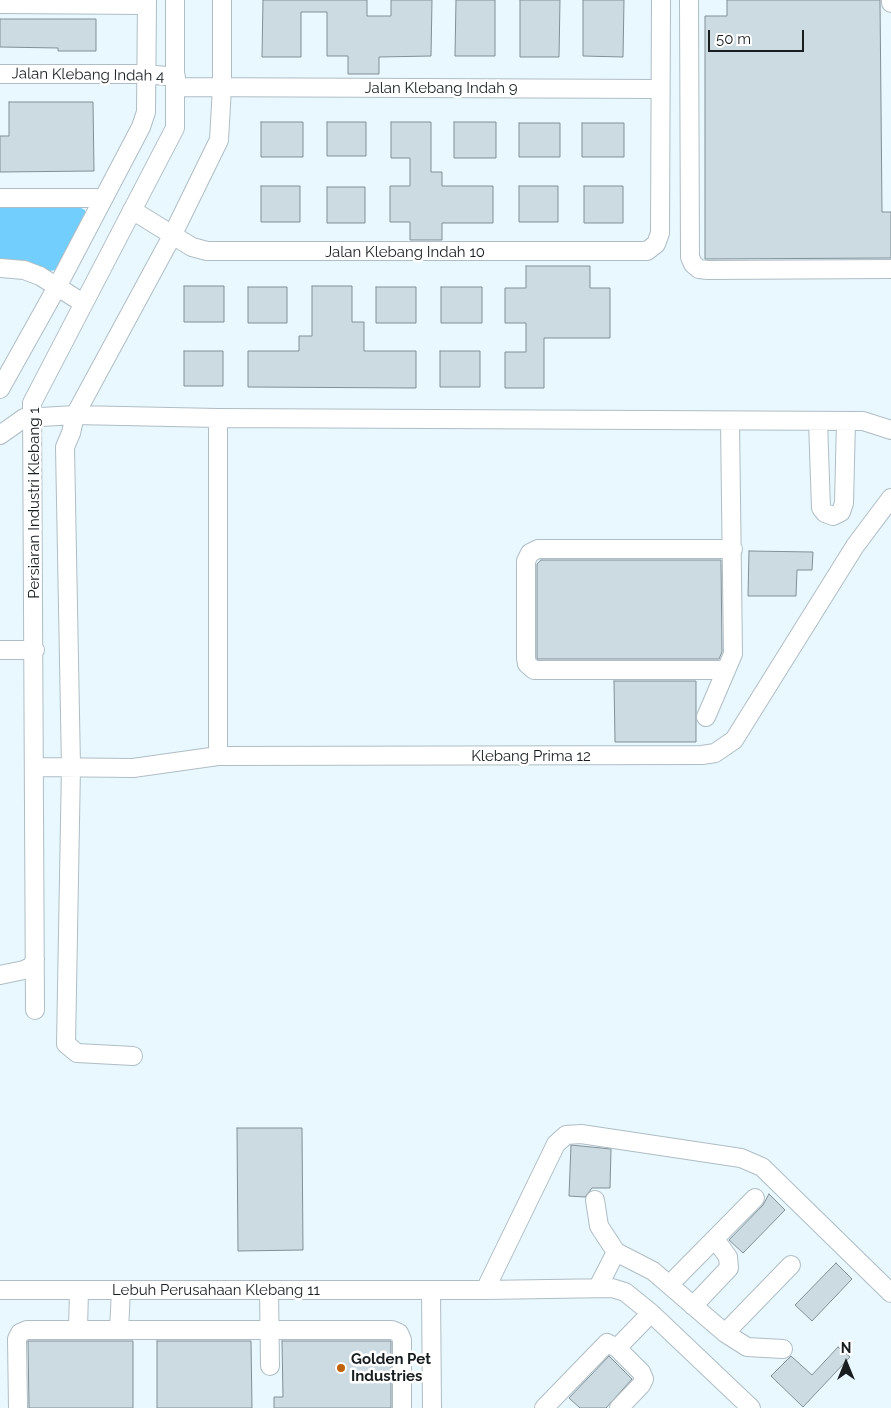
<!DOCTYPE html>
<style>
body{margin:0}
#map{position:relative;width:891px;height:1408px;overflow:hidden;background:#e9f7ff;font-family:Raleway,sans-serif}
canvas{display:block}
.north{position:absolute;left:821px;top:1338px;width:50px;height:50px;-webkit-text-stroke:4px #fff;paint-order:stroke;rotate:0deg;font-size:14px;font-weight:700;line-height:20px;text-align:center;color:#181d20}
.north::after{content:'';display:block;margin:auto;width:18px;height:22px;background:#181d20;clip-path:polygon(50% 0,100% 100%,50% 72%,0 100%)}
.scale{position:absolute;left:708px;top:30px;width:96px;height:22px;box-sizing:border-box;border:2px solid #181d20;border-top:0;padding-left:6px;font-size:15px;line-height:18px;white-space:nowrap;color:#181d20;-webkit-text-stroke:4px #fff;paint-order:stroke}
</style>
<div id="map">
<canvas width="891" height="1408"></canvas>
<div class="north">N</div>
<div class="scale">50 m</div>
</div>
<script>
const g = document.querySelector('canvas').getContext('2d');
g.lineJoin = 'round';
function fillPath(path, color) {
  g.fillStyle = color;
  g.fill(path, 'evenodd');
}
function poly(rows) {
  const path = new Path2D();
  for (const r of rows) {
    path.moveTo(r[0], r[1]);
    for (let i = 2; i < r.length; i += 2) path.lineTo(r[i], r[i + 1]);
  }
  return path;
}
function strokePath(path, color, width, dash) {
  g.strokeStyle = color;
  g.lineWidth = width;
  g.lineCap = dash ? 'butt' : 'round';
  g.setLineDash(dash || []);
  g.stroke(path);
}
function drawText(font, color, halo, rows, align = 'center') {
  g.font = font + ' Raleway,sans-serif';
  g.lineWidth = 5;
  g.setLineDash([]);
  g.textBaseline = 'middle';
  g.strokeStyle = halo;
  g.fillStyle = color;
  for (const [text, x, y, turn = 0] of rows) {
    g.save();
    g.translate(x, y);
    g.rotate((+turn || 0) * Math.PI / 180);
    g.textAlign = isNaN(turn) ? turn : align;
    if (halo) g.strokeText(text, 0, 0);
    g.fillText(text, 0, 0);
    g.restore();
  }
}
const green = poly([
 [0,205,75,205,85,210,85,219,60,269,50,271,25,260,0,260]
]);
const building = poly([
 [263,0,367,0,367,16,391,16,391,0,432,0,431,56,379,57,379,74,348,74,348,56,327,56,327,12,301,12,301,57,262,57,263,0],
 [456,0,495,0,495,56,455,56,456,0],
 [520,0,560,0,559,57,520,57,520,0],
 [583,0,624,0,623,57,583,56,583,0],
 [727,0,880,0,882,212,891,212,891,258,705,259,705,16,727,16,727,0],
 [0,19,96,19,96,51,58,51,58,48,0,47,0,19],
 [9,102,93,102,94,171,0,172,0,136,9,136,9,102],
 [261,122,303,122,303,157,261,157,261,122],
 [327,122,366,122,366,156,327,156,327,122],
 [391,122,431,122,431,172,442,172,442,186,493,186,493,223,442,223,442,240,410,240,410,222,390,222,390,186,410,186,410,158,391,158,391,122],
 [454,122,496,122,496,158,454,158,454,122],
 [519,123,560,123,560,157,519,157,519,123],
 [582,123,624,123,624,157,582,157,582,123],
 [261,186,300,186,300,222,261,222,261,186],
 [519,186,558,186,558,222,519,222,519,186],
 [584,186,623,186,623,223,584,223,584,186],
 [327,187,365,187,365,223,327,223,327,187],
 [526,266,590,266,590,288,610,288,610,338,544,338,544,388,505,388,505,352,526,352,526,323,505,323,505,288,526,288,526,266],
 [184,286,224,286,224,322,184,322,184,286],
 [312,286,352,286,352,322,364,322,364,351,416,351,416,388,248,387,248,351,299,351,299,336,312,336,312,286],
 [248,287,287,287,287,323,248,323,248,287],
 [376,287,416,287,416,323,376,323,376,287],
 [441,287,482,287,482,323,441,323,441,287],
 [184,351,223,351,223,386,184,386,184,351],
 [440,351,480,351,480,387,440,387,440,351],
 [749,551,813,552,812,570,797,570,796,596,748,596,749,551],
 [541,560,721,560,722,652,719,659,537,659,537,564,541,560],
 [614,681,696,681,696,742,615,742,614,681],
 [237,1128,302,1128,303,1250,238,1251,237,1128],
 [571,1145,611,1149,610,1188,592,1188,585,1197,569,1196,571,1145],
 [769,1194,785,1210,743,1253,729,1240,763,1205,769,1194],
 [836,1263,852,1279,812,1321,795,1305,836,1263],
 [28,1341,133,1341,133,1408,29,1408,28,1341],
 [157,1341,251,1341,252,1408,157,1408,157,1341],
 [282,1341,391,1341,391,1408,274,1408,274,1397,283,1397,282,1341],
 [838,1347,850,1357,803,1407,771,1376,791,1356,812,1375,838,1347],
 [609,1356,632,1379,606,1408,580,1408,569,1398,609,1356]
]);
const minor = poly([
 [689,0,690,257,693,264,699,269,708,270,891,269],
 [891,0,891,3],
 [0,4,147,5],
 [0,74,146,74,176,77],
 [176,87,659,89],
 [0,198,103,198],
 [132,210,192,247,207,251,647,251,656,244,660,233,661,0],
 [0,268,24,270,40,276,83,303],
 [0,389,57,287,141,127,146,112,147,0],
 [218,418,218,756],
 [818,421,821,508,825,513,833,516,841,512,844,503,846,421],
 [0,435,24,418,75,415,218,418,863,421,891,430],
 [0,650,35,650],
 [726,670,534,670,527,664,526,658,526,561,530,553,538,549,733,549],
 [706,717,733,654,730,422],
 [35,767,133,768,218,756,702,755,715,753,734,740,855,546,891,498],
 [0,975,24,970,32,966,35,959],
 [35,1010,32,403,175,128,175,0],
 [133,1056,77,1053,66,1044,71,767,65,447,71,433,75,415,172,236,219,140,222,87,222,0],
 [595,1200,599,1226,616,1252,598,1287],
 [616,1252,653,1271,725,1333,747,1347,783,1349],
 [670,1284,755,1198],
 [0,1290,485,1290,612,1288,625,1292,651,1313,751,1408],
 [269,1290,270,1366],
 [431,1290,432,1408],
 [485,1290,556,1144,566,1135,581,1134,741,1158,762,1167,891,1293],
 [693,1306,729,1268,728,1257,715,1239],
 [78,1330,79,1290],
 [119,1330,121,1290],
 [725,1333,791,1265],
 [617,1348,651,1313],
 [18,1408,17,1339,20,1333,27,1330,392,1330,399,1333,402,1340,402,1408],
 [544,1408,607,1343,617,1348,641,1372,644,1379,641,1385,619,1408]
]);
const markers = [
 [341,1368,5,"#be630a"]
];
const streetNames = [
 ["Jalan Klebang Indah 4",88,75,1],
 ["Jalan Klebang Indah 9",441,88],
 ["Jalan Klebang Indah 10",405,252],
 ["Persiaran Industri Klebang 1",34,503,-90],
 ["Klebang Prima 12",531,756],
 ["Lebuh Perusahaan Klebang 11",216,1290]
];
const poiNames = [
 ["Golden Pet",351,1359],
 ["Industries",351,1376]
];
fillPath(green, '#71cefd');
fillPath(building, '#ccdae2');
strokePath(building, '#828f96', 1);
strokePath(minor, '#afbdc4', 20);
strokePath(minor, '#fff', 18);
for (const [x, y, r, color] of markers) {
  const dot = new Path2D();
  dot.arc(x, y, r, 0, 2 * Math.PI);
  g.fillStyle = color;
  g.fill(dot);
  strokePath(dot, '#fff', 2);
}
drawText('15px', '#181d20', '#fff', streetNames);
drawText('bold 15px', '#181d20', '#fff', poiNames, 'left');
</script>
